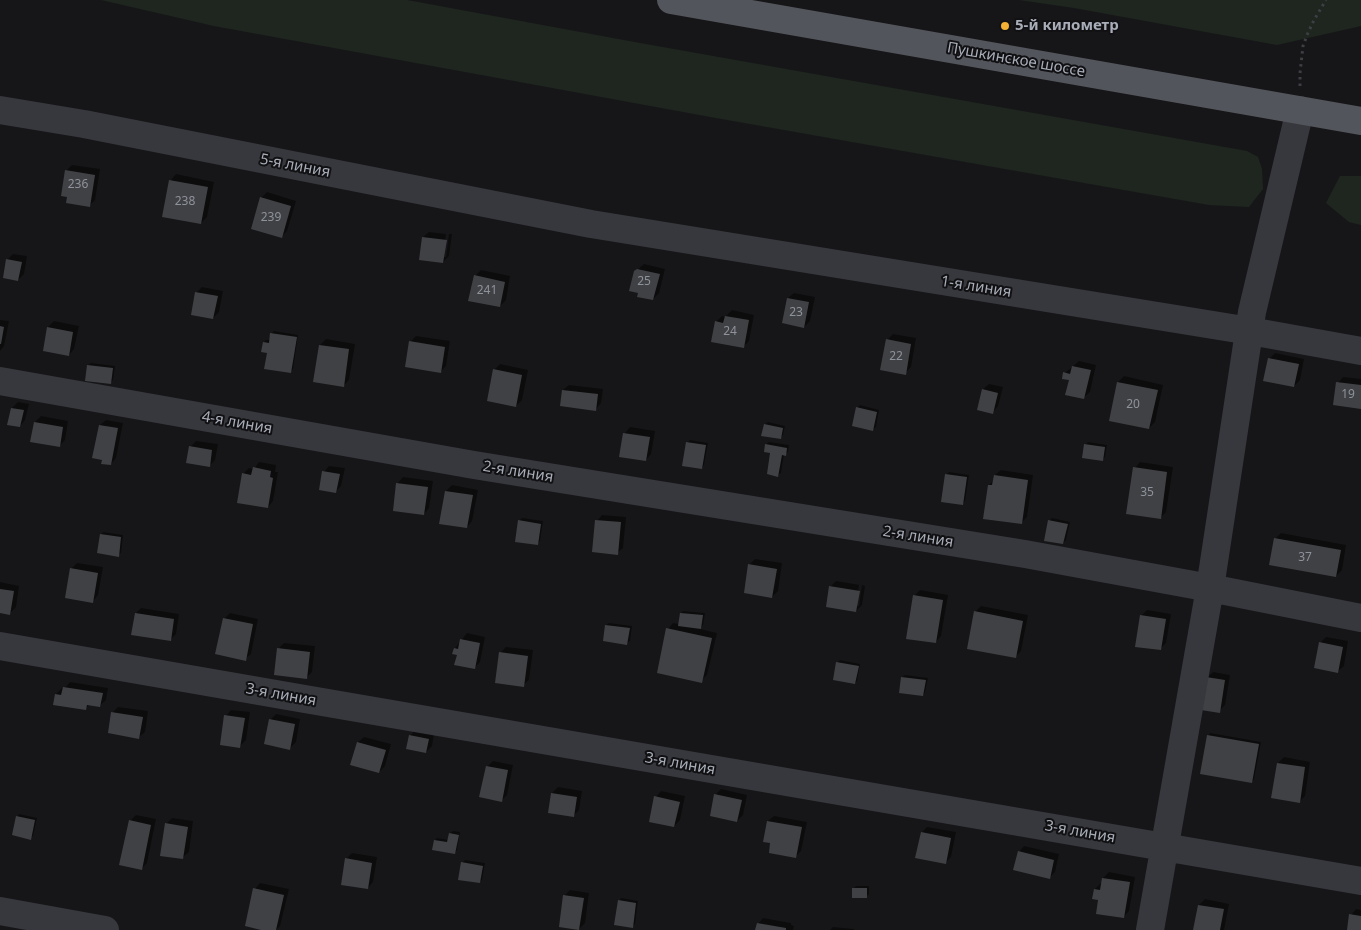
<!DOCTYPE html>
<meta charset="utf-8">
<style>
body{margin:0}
canvas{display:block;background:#161618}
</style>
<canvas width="1361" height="930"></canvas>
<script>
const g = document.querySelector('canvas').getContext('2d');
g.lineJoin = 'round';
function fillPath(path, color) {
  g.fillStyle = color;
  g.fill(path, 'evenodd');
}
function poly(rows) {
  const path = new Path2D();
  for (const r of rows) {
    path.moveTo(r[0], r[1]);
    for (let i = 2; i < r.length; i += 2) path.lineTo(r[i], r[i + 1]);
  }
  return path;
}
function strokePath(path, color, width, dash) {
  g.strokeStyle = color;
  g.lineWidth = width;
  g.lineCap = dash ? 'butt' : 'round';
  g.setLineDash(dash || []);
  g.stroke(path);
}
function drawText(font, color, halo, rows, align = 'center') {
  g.font = font + ' "Noto Sans",sans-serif';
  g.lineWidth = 4;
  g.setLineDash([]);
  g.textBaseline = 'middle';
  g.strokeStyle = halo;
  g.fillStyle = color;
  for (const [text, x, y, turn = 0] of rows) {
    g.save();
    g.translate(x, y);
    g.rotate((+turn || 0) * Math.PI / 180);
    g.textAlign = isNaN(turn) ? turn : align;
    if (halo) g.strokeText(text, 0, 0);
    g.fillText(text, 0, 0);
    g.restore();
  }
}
const green = poly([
 [101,0,407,0,640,43,1247,151,1258,157,1262,169,1263,189,1249,207,1209,205,716,118,214,26],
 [1019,0,1361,0,1361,26,1277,45,1074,8],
 [1340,176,1361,176,1361,225,1349,222,1326,203]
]);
const shadow = poly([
 [72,165,100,169,95,200,89,206,66,171],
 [176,174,214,182,207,217,201,223,171,180],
 [267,192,296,201,287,231,281,237,261,198],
 [429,232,446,234,443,257,446,257,449,234,452,234,449,256,443,262,423,237],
 [13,254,27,256,24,274,18,280,7,260],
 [644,264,665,269,659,293,653,299,635,272],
 [481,270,510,276,506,300,500,306,475,276],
 [202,287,223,291,219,312,213,318,196,293],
 [794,293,815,297,810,321,804,327,788,298],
 [732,310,754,315,749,341,743,347,716,322,722,316,725,317],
 [0,320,9,321,4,346,0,351],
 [54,321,79,326,74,349,69,355,44,350,48,327],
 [274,331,298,335,293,369,290,372,268,352,264,342,266,340,270,340,271,334],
 [893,334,916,338,911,367,905,373,887,340],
 [416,336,450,341,446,366,441,371,410,342],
 [326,339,355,344,349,380,343,386,320,345],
 [1275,353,1304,359,1300,380,1294,386,1269,359],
 [1079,361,1096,365,1090,392,1084,397,1065,373],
 [91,363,115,366,113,380,110,383,88,365],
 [500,364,528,370,522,400,516,406,494,370],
 [1124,376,1163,385,1155,422,1149,428,1110,420,1118,382],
 [1343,377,1361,379,1361,408,1338,383],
 [989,384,1003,387,998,406,993,412,983,389],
 [569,385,603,389,601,403,596,409,563,390],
 [18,402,29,404,25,420,20,426,12,408],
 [860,405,879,410,876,427,873,429,857,408],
 [41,416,68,421,65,440,59,446,35,422],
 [106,420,123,423,116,458,111,464,100,425],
 [768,422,785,426,783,435,780,438,765,424],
 [630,427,655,431,651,454,646,460,625,433],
 [690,440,708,443,704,465,702,468,687,443],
 [196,441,218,444,215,460,209,466,190,447],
 [769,442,789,445,788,452,785,454,784,454,781,473,778,475,772,452,766,444],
 [1088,442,1107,445,1105,457,1102,460,1085,445],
 [259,462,276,465,275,472,278,472,273,501,268,507,243,474,249,468,254,469],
 [1140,462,1173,467,1166,512,1160,518,1135,468],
 [329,466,345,468,341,486,336,491,324,472],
 [1001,470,1033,475,1027,517,1021,523,989,485,994,480,995,475],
 [949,472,969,475,965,501,963,503,947,474],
 [403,477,433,481,429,508,424,514,398,483],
 [452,485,478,490,472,521,467,527,446,491],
 [602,515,626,517,623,548,617,553,597,521],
 [522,518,543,521,540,541,537,544,519,521],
 [1052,518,1070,522,1066,540,1063,543,1049,521],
 [103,532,123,535,121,553,118,555,101,535],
 [1281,533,1346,545,1342,570,1336,576,1275,539],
 [755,559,782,563,778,591,772,597,749,565],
 [77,563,103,567,98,595,93,601,71,569],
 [836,581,860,585,859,585,856,606,859,606,862,585,865,586,862,605,856,611,830,587],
 [0,582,19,586,16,607,10,613,0,612],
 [920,590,948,595,941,636,936,642,914,596],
 [981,606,1028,615,1021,651,1015,657,975,612],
 [141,608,179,614,176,634,170,640,136,613],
 [1147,610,1171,614,1166,643,1160,649,1141,616],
 [683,611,705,613,703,625,700,629,717,633,707,675,701,681,668,629,673,623,679,624,681,613],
 [230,613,258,619,251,654,245,659,224,619],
 [609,623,632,626,630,641,627,643,606,625],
 [467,633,485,637,480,662,474,668,458,654,455,648],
 [1326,637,1348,641,1344,666,1338,671,1320,643],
 [284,643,315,646,312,672,306,678,278,649],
 [506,647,533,650,529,680,523,685,500,653],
 [840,660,860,664,857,681,855,683,838,662],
 [1213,672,1230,675,1225,705,1219,711,1207,678],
 [905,675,928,678,925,692,923,695,902,677],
 [70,682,108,688,106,700,100,705,90,704,85,709,55,704,56,694,62,688,64,689],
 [118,707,148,711,145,732,139,737,113,712],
 [231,710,250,712,246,740,240,746,226,716],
 [276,714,300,719,296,742,290,748,270,720],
 [415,730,434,734,432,746,426,752,410,736],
 [1210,733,1261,742,1254,779,1252,782,1208,736],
 [364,737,391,744,385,766,379,772,358,742],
 [1284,757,1310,762,1305,796,1299,802,1278,763],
 [493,761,513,765,507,795,501,801,487,767],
 [558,787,582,791,579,810,573,816,552,793],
 [721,789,747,795,743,815,737,821,716,794],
 [661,791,685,796,680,820,674,826,656,797],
 [19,814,37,818,33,836,30,838,17,817],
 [136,815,156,819,147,863,141,869,130,821],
 [774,816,807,822,801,851,796,856,772,842,768,821],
 [172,818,193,821,189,852,183,857,166,824],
 [927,827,956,832,951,857,945,863,922,832],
 [453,831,460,832,457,850,454,853,435,840,437,838,449,840,450,833],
 [1024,846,1059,854,1055,872,1049,878,1019,852],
 [352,853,377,857,373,882,368,888,346,859],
 [465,860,485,863,482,880,480,882,462,863],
 [1109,872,1135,877,1129,911,1123,917,1100,899,1095,889,1101,883,1102,884,1103,878],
 [260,883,289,889,280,926,276,930,266,930,255,889],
 [856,886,869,886,869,894,867,896,853,889],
 [570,890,589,893,585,923,579,929,565,895],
 [621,898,638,901,635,924,632,927,619,901],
 [1205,899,1229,904,1224,930,1194,930,1199,905],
 [1356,909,1361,910,1361,930,1348,930,1351,915],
 [763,918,791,923,791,925,794,926,793,930,757,930,758,924],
 [833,927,854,929,854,930,830,930]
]);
const building = poly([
 [65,170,95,175,90,207,66,203,67,197,61,196],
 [169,180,208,187,201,224,162,217],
 [260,197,291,206,282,238,251,229],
 [422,237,447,240,443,263,419,260],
 [6,259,22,262,18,281,3,278],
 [637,269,660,274,653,300,637,297,638,293,629,291,634,271],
 [474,275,505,282,500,307,468,301],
 [195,292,218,296,213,319,191,315],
 [787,298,809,302,804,328,782,323],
 [725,316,749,320,744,348,711,342,715,321,723,323],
 [0,326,4,327,1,344,0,344],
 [47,327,73,332,69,356,43,351],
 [270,333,297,337,291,373,264,369,267,353,261,352,263,342,269,343],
 [886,339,911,344,906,375,880,370],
 [409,341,445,347,441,373,405,367],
 [319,345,349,349,344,387,313,382],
 [1268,358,1299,364,1294,387,1263,381],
 [87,365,113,368,111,384,85,381],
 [1072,366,1091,370,1084,399,1065,395,1069,380,1062,379,1063,372,1070,374],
 [493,369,522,375,516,407,487,401],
 [1117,382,1158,390,1149,429,1109,421],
 [1336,382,1361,385,1361,409,1333,405],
 [982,389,998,393,993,414,977,410],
 [562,390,598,394,596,411,560,406],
 [856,407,877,412,873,431,852,426],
 [11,408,24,410,20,427,7,425],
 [34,422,63,427,60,447,30,442],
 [764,424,783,428,781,439,761,436],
 [99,425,118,428,111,465,101,464,102,460,92,458],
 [623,433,650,437,646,461,619,457],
 [686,442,706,445,702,469,682,466],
 [765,444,787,448,786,456,782,455,778,477,767,474,770,453,764,452],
 [1084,444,1105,447,1103,461,1082,458],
 [189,446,212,450,210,467,186,463],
 [253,467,271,471,270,477,273,478,268,508,237,503,242,473,251,475],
 [1133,467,1167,472,1161,519,1126,514],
 [322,471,340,474,336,493,319,490],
 [945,474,967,477,963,505,941,502],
 [994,475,1028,480,1022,524,983,519,988,485,992,485],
 [396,483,428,487,424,515,393,511],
 [445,491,473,495,467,528,439,524],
 [518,520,541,524,538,545,515,542],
 [595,520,621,522,618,555,592,552],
 [1048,520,1068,524,1063,544,1044,541],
 [100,534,121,537,119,557,97,553],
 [1274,538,1341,550,1336,577,1269,565],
 [748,564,777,569,772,598,744,593],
 [70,568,98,573,93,603,65,598],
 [829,586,860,591,856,612,826,607],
 [0,589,14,591,10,615,0,613],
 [913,595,943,600,936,643,906,639],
 [974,611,1023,621,1016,658,967,649],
 [135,613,174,619,171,641,131,635],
 [680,613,703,615,701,629,678,626],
 [1140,615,1166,619,1161,650,1135,647],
 [223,618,253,624,246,661,215,654],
 [605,625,630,628,627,645,603,641],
 [666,628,712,638,702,683,657,673],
 [460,639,480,643,475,669,454,665,457,655,452,654,454,648,458,649],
 [1319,642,1343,647,1338,673,1314,668],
 [277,648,310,652,307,679,274,675],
 [499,652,528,656,524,687,495,683],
 [836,662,859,666,855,684,833,680],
 [901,677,926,680,923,696,899,693],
 [1206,677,1225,680,1220,713,1201,710],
 [63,687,103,693,100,707,87,705,86,710,53,705,55,694,61,695],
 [111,712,143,717,139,739,108,733],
 [224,715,245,718,240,748,220,745],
 [269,719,295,724,290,750,264,744],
 [409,735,429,739,426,753,406,749],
 [1207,735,1259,744,1252,783,1200,774],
 [357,742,386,750,379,773,350,765],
 [1277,763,1305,767,1300,803,1271,798],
 [486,766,508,770,502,802,479,797],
 [551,793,577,797,574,817,548,813],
 [714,794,742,800,737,822,710,816],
 [654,796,680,802,674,827,649,822],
 [16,816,35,820,31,840,12,835],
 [129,820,151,825,142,870,119,865],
 [767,821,802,827,796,858,769,853,770,843,763,842],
 [165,823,188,827,183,859,160,856],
 [921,832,951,838,946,864,915,858],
 [449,833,459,835,455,854,432,850,434,840,447,842],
 [1018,851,1054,860,1050,879,1013,870],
 [345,858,372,863,368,889,341,885],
 [461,862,483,866,480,883,458,880],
 [1102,878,1130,882,1124,918,1096,914,1098,900,1092,899,1094,889,1100,890],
 [253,888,284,895,276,930,261,930,245,926],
 [852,888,867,888,867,898,852,898],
 [563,895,584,898,579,930,559,927],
 [618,900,636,903,633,928,614,925],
 [1198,905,1224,909,1220,930,1193,930],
 [1349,914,1361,916,1361,930,1347,930],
 [757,923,786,928,786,930,755,930]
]);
const path = poly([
 [1300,86,1300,73,1303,46,1307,35,1314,20,1326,0]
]);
const minor = poly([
 [0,110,84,124,591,224,1250,331,1361,351],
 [0,381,474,465,1025,554,1210,588,1361,618],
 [0,646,299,698,1361,881],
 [0,911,105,930],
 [1150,930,1210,588,1252,312,1300,110]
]);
const major = poly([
 [671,0,1361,121]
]);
const markers = [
 [1005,26,5,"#f2b134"]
];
const numberNames = [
 ["236",78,185],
 ["238",185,202],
 ["239",271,218],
 ["25",644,282],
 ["241",487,291],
 ["23",796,313],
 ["24",730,332],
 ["22",896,357],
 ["19",1348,395],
 ["20",1133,405],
 ["35",1147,493],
 ["37",1305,558]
];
const poiNames = [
 ["5-й километр",1015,26]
];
const streetNames = [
 ["Пушкинское шоссе",1016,60,10],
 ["5-я линия",295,166,11],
 ["1-я линия",976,287,9],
 ["4-я линия",237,423,10],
 ["2-я линия",518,472,9],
 ["2-я линия",918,537,9],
 ["3-я линия",281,695,10],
 ["3-я линия",680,764,10],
 ["3-я линия",1080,832,10]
];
fillPath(green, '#1e261f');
fillPath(shadow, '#0007');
fillPath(building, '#404145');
strokePath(path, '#3d3f44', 3, [2.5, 4]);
strokePath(minor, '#37383d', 28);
strokePath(major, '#53555c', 28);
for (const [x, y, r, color] of markers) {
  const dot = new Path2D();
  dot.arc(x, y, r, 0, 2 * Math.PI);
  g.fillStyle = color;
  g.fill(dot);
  strokePath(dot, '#111113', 2);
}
drawText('12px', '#8e929b', null, numberNames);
drawText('bold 15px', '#a8adb8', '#111113', poiNames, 'left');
drawText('15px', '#a8adb8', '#111113', streetNames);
</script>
